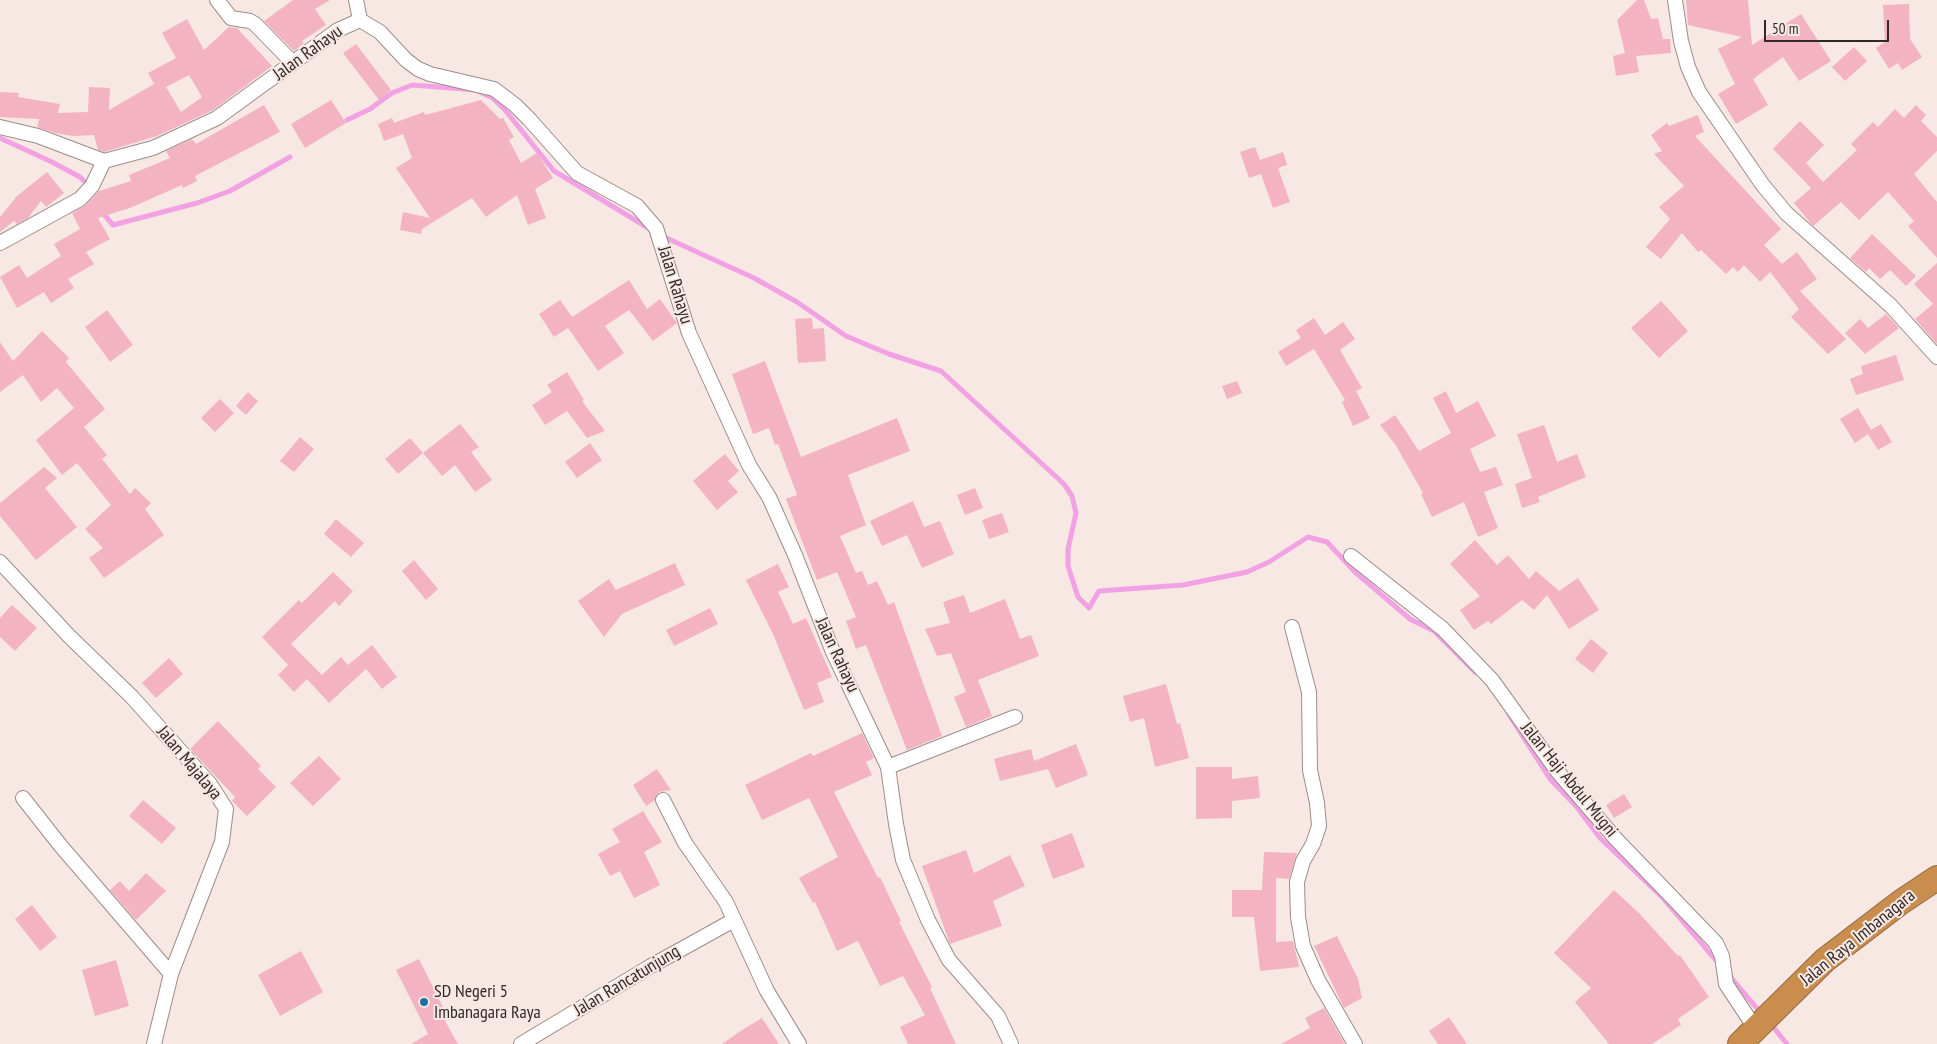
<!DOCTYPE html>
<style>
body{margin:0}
#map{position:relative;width:1937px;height:1044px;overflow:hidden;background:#f8e8e3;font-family:"PT Sans Narrow",sans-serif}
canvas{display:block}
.scale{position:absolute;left:1764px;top:20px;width:125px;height:22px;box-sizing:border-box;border:2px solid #2f2928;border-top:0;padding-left:6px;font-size:15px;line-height:18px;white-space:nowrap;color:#2f2928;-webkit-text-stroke:4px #f8e8e3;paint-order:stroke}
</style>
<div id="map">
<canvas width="1937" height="1044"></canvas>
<div class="scale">50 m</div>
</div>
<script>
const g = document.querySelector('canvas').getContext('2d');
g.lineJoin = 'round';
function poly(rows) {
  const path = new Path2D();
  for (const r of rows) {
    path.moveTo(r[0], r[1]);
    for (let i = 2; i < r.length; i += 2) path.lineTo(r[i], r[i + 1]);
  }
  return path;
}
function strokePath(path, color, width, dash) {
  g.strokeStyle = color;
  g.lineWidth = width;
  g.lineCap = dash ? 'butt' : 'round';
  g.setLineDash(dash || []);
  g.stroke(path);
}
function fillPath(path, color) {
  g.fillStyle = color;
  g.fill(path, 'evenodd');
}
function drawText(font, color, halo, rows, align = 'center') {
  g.font = font + ' "PT Sans Narrow",sans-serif';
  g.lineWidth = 4;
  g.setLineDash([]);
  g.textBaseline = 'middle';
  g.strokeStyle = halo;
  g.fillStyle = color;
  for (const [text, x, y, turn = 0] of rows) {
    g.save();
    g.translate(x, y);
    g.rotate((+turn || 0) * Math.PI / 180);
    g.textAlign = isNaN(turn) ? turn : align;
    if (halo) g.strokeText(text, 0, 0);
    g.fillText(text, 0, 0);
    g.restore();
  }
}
const stream = poly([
 [347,120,370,109,392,93,412,85,476,90,493,98,505,110,554,171,650,229],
 [0,138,52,162,80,177,89,186],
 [101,211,113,225,197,203,230,191,290,157],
 [662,236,754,278,797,302,846,336,889,354,941,371,1064,484,1072,496,1076,513,1068,549,1068,566,1078,597,1089,608,1099,591,1183,585,1247,572,1269,562,1308,537,1327,542,1355,572,1410,619,1434,631,1475,672],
 [1508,713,1550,779,1576,806,1600,838,1662,897,1719,964],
 [1728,974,1761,1013],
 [1770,1023,1787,1044]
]);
const building = poly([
 [293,0,330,0,315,9,326,25,302,41,304,43,294,51,264,21],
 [1637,0,1644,0,1651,19,1658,18,1663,39,1670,39,1671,53,1636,56,1639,72,1616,76,1613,56,1625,53,1617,20],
 [1686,0,1748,0,1752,45,1801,14,1831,61,1799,81,1783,57,1753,79,1768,105,1736,124,1718,94,1735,84,1718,49,1742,37,1688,25],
 [1909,4,1910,39,1922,57,1902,70,1898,63,1889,69,1876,48,1885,42,1883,5],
 [187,19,204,50,229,27,237,28,272,66,213,110,157,136,104,152,98,150,94,135,73,136,55,133,37,127,39,119,0,117,0,92,19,93,18,97,60,104,58,113,88,112,89,87,110,88,109,110,154,84,148,73,176,58,162,33],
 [189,75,202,97,181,112,166,87],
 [356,44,391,90,379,100,343,53],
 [1854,47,1867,61,1845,81,1832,67],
 [331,100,346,123,305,148,291,124],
 [481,100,500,119,503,118,514,137,509,140,521,163,537,153,553,178,535,189,546,218,528,225,517,195,486,217,472,198,422,229,421,234,400,230,403,212,430,218,396,168,412,158,403,134,384,141,378,124,392,118,394,123,424,112,425,115],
 [264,105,280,132,195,176,197,181,183,188,182,185,130,208,98,218,110,239,86,252,94,264,68,279,74,288,51,303,44,292,17,308,0,277,19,265,27,278,61,256,54,244,80,229,72,213,86,205,99,191,131,181,129,175,170,158,166,151,192,139,196,144],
 [1916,105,1926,115,1921,121,1937,137,1937,151,1914,174,1937,202,1937,258,1908,226,1914,221,1888,192,1859,220,1841,202,1813,226,1794,203,1811,188,1773,149,1800,121,1824,145,1806,163,1823,182,1857,150,1851,144,1873,122,1878,127,1895,109,1904,118],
 [1698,115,1704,132,1695,136,1781,229,1764,245,1782,264,1797,252,1817,279,1800,291,1846,339,1828,354,1791,317,1799,309,1770,272,1760,282,1744,265,1738,272,1733,267,1726,274,1701,250,1698,252,1682,233,1661,259,1646,247,1670,219,1659,207,1684,186,1654,154,1662,151,1651,135,1667,123,1669,126],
 [1255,147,1260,160,1283,152,1287,165,1278,168,1290,202,1273,208,1261,174,1249,178,1240,152],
 [47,172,64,193,46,207,41,201,28,218,17,224,14,221,0,232,0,217,17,196],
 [1872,234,1916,276,1906,286,1890,270,1880,279,1869,268,1866,272,1850,258],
 [1937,263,1937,344,1915,319,1933,304,1914,284],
 [629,280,647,309,660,299,677,323,653,341,629,310,605,326,624,353,598,371,568,328,554,337,539,314,560,300,572,317],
 [1661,301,1688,331,1659,358,1631,328],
 [107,310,133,345,110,362,85,327],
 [1886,314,1899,328,1865,354,1845,333,1860,319,1868,328],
 [812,318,813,329,824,328,826,361,798,363,795,319],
 [1314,318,1325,335,1343,322,1355,339,1340,350,1362,388,1356,391,1370,418,1353,426,1342,402,1345,400,1314,349,1286,366,1278,352,1301,338,1296,330],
 [42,331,69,358,66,362,105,409,84,427,107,455,102,459,130,494,135,488,151,503,145,509,164,535,104,578,89,558,103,548,85,529,111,505,77,463,62,475,36,440,74,408,57,388,41,402,23,375,0,392,0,342,13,361],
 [1896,355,1904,380,1856,395,1850,379,1863,374,1861,366],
 [765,361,801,457,897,418,910,451,848,475,866,525,840,536,856,573,862,571,868,585,877,581,888,605,894,602,942,736,907,750,866,645,856,649,846,621,856,617,837,572,817,580,786,499,797,495,778,444,775,445,769,428,753,434,732,374],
 [567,372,584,400,582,401,605,431,587,438,567,411,545,425,532,405,552,392,547,385],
 [1237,381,1242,393,1227,399,1222,386],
 [1446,391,1456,413,1478,401,1496,436,1470,449,1480,472,1496,467,1503,485,1484,492,1498,528,1478,537,1464,502,1432,517,1421,494,1423,493,1395,444,1380,425,1395,415,1419,451,1451,433,1433,398],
 [248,392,258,401,246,415,236,406],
 [220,399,234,413,215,432,201,418],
 [1858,408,1871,430,1881,424,1892,442,1878,450,1868,434,1855,443,1840,419],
 [460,424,479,447,471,452,492,480,475,492,455,465,442,476,423,453],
 [1544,425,1557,462,1577,454,1586,477,1538,497,1540,502,1522,508,1515,484,1532,478,1517,434],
 [300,437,314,449,294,472,280,461],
 [410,438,423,453,398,474,385,459],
 [590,443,602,460,577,478,565,462],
 [725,454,739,471,728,481,738,492,717,510,693,481],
 [44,467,57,478,45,488,77,527,36,560,0,516,0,503],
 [975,488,983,508,965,515,957,495],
 [913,501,924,527,940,521,954,554,922,568,907,535,882,546,870,521],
 [1002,513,1009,532,989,539,982,520],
 [336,519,364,543,351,557,324,534],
 [1475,540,1497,565,1508,555,1529,579,1536,571,1559,591,1578,578,1599,610,1569,629,1547,595,1534,610,1522,600,1491,624,1488,621,1474,630,1460,610,1480,596,1450,564],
 [414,560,438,589,426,600,402,571],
 [675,563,685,585,622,614,604,637,578,601,609,579,616,590],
 [778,564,789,587,778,592,793,624,806,618,832,677,817,683,824,702,804,710,773,634,746,580],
 [333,572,353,591,339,606,335,601,291,644,322,675,341,657,348,665,372,645,397,677,382,689,366,669,329,703,307,679,294,692,278,675,288,665,262,637,299,600,302,603],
 [964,595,970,613,1005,599,1020,639,1031,635,1039,656,978,680,992,716,966,727,954,697,966,692,951,653,937,656,925,629,950,623,943,602],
 [12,605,37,628,15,651,0,637,0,618],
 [710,608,718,624,674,646,666,630],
 [1591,639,1608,653,1593,673,1575,659],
 [169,658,183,674,156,698,142,683],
 [1166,684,1177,724,1180,723,1189,758,1155,767,1144,718,1130,722,1123,696],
 [218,721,261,766,258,769,276,787,247,816,232,801,235,797,190,749],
 [862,733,874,758,866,762,872,775,834,792,878,878,880,877,901,921,899,922,932,987,930,988,956,1044,908,1044,900,1027,925,1015,903,976,880,986,858,941,837,951,815,902,813,903,799,878,838,857,809,798,762,820,745,785,811,753,813,756],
 [1076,744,1088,775,1056,788,1048,769,1000,781,994,759,1031,749,1034,761],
 [319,756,341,779,313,806,290,783],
 [1196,767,1232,767,1232,779,1258,776,1260,798,1232,801,1232,818,1196,819],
 [657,769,671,790,659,792,654,801,646,806,633,785],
 [1624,794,1632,807,1614,818,1606,805],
 [143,800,176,828,162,844,129,816],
 [643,811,662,842,644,852,660,885,634,898,620,871,610,876,598,854,620,842,612,829],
 [1072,833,1085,867,1053,879,1041,845],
 [966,850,974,873,1010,855,1025,886,993,901,1002,926,950,944,922,866],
 [1264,852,1297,853,1289,879,1276,878,1276,942,1293,941,1299,967,1260,971,1254,917,1232,917,1232,890,1262,890],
 [146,873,166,891,136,920,110,890,120,881,129,891],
 [1614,890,1639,913,1678,956,1680,955,1709,997,1678,1019,1681,1025,1652,1044,1609,1044,1575,1002,1591,988,1554,953],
 [32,905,57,937,40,951,15,919],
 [1337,936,1358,979,1362,998,1344,1008,1314,946],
 [301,951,323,992,280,1016,258,975],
 [419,959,449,1019,445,1021,458,1044,411,1044,428,1034,396,970],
 [116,960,129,1006,95,1016,82,970],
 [1324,1008,1345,1044,1281,1044,1310,1028,1305,1018],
 [1449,1017,1467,1044,1438,1044,1429,1031],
 [762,1018,779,1044,722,1044,742,1030]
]);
const street = poly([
 [217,0,231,18,250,21,255,24,293,63],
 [356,0,360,20],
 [1675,0,1681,41,1688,67,1699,92,1762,184,1786,213,1891,306,1937,357],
 [0,127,38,136,104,161,153,148,217,118,338,30,360,20,380,32,406,60,418,69,430,74,494,89,515,105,530,120,577,173,637,206,656,228,689,333,749,465,769,497,795,555,833,652,888,767,896,824,903,860,928,920,949,960,998,1016,1011,1044],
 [0,243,80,199,92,186,104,161],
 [1351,556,1443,629,1492,680,1558,772,1616,839,1716,943,1722,956,1726,984,1755,1028],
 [0,562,69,636,132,697,210,784,226,809,222,842,171,974,154,1044],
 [1292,627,1309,692,1310,770,1317,803,1319,826,1313,844,1303,861,1297,882,1298,917,1303,946,1318,980,1355,1044],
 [888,767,1015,717],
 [23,798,60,845,171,974],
 [663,800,685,843,726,902,767,991,799,1044],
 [521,1044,651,966,734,920]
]);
const highway = poly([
 [1740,1044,1825,960,1901,902,1937,878]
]);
const markers = [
 [424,1002,5,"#1d70a1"]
];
const streetNames = [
 ["Jalan Rahayu",308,53,-36],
 ["Jalan Rahayu",675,285,73],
 ["Jalan Rahayu",837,655,65],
 ["Jalan Majalaya",189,763,50],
 ["Jalan Haji Abdul Mugni",1569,780,51],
 ["Jalan Raya Imbanagara",1858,938,-39],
 ["Jalan Rancatunjung",627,981,-31]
];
const poiNames = [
 ["SD Negeri 5",434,992],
 ["Imbanagara Raya",434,1013]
];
strokePath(stream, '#f1a1e4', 5);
fillPath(building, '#f3b3c2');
strokePath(street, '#9c8d89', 16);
strokePath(highway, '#936a41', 26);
strokePath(street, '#fff', 14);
strokePath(highway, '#c98d4e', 24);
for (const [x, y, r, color] of markers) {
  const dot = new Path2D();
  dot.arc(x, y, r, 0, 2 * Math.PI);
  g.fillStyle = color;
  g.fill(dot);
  strokePath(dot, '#f8e8e3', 2);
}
drawText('18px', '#2f2928', '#f8e8e3', streetNames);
drawText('18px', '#2f2928', '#f8e8e3', poiNames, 'left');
</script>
